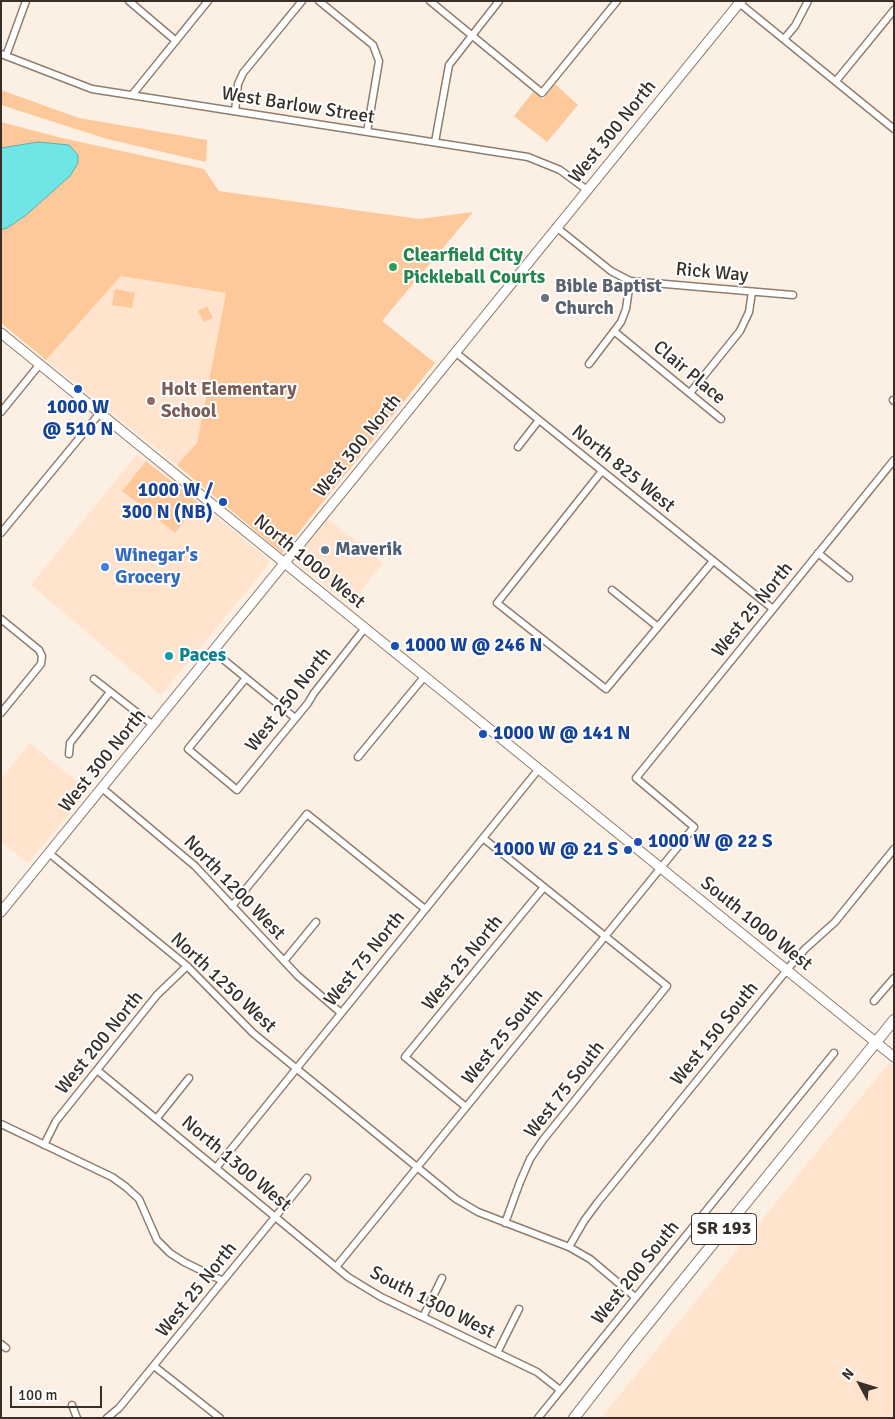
<!DOCTYPE html>
<style>
body{margin:0}
#map{position:relative;width:895px;height:1419px;overflow:hidden;background:#fcefe4;font-family:Signika,sans-serif}
canvas{display:block}
.frame{position:absolute;inset:0;border:2px solid #372f28;pointer-events:none}
.north{position:absolute;left:835px;top:1359px;width:50px;height:50px;-webkit-text-stroke:4px #fff;paint-order:stroke;rotate:309deg;font-size:14px;font-weight:700;line-height:20px;text-align:center;color:#372f28}
.north::after{content:'';display:block;margin:auto;width:18px;height:22px;background:#372f28;clip-path:polygon(50% 0,100% 100%,50% 72%,0 100%)}
.scale{position:absolute;left:10px;top:1386px;width:92px;height:22px;box-sizing:border-box;border:2px solid #372f28;border-top:0;padding-left:6px;font-size:15px;line-height:18px;white-space:nowrap;color:#372f28;-webkit-text-stroke:4px #fff;paint-order:stroke}
</style>
<div id="map">
<canvas width="895" height="1419"></canvas>
<div class="frame"></div>
<div class="north">N</div>
<div class="scale">100 m</div>
</div>
<script>
const g = document.querySelector('canvas').getContext('2d');
g.lineJoin = 'round';
function fillPath(path, color) {
  g.fillStyle = color;
  g.fill(path, 'evenodd');
}
function poly(rows) {
  const path = new Path2D();
  for (const r of rows) {
    path.moveTo(r[0], r[1]);
    for (let i = 2; i < r.length; i += 2) path.lineTo(r[i], r[i + 1]);
  }
  return path;
}
function strokePath(path, color, width, dash) {
  g.strokeStyle = color;
  g.lineWidth = width;
  g.lineCap = dash ? 'butt' : 'round';
  g.setLineDash(dash || []);
  g.stroke(path);
}
function drawText(font, color, halo, rows, align = 'center') {
  g.font = font + ' Signika,sans-serif';
  g.lineWidth = 4;
  g.setLineDash([]);
  g.textBaseline = 'middle';
  g.strokeStyle = halo;
  g.fillStyle = color;
  for (const [text, x, y, turn = 0] of rows) {
    g.save();
    g.translate(x, y);
    g.rotate((+turn || 0) * Math.PI / 180);
    g.textAlign = isNaN(turn) ? turn : align;
    if (halo) g.strokeText(text, 0, 0);
    g.fillText(text, 0, 0);
    g.restore();
  }
}
const built = poly([
 [121,276,226,293,197,443,177,465,46,360],
 [137,454,146,461,122,491,175,533,199,503,268,559,269,564,161,695,31,585],
 [328,519,383,563,349,605,299,564,298,556],
 [30,743,88,791,28,863,1,842,1,779],
 [889,1063,894,1067,894,1418,601,1418]
]);
const green = poly([
 [555,84,578,105,547,142,514,116,533,92,543,99],
 [1,90,79,118,207,140,206,162,107,139,1,105],
 [1,122,62,138,204,169,219,191,419,219,473,212,382,321,435,363,282,553,177,465,197,443,226,293,121,276,46,360,1,323],
 [115,289,135,293,132,308,112,305],
 [207,306,213,318,204,322,198,311],
 [146,461,199,503,175,533,122,491]
]);
const water = poly([
 [38,142,69,145,78,155,78,163,70,176,25,216,7,228,1,230,1,148,38,142]
]);
const street = poly([
 [129,1,176,41],
 [319,1,373,45,379,61,367,132],
 [430,1,542,93,617,1],
 [738,2,894,129],
 [784,39,795,26,808,1],
 [1,54,92,89,528,157,560,170,587,190],
 [6,56,26,1],
 [836,81,894,10],
 [132,95,208,1],
 [235,111,238,84,243,73,302,1],
 [435,142,449,65,499,1],
 [556,227,611,271,630,281,793,295],
 [615,332,721,419],
 [455,352,773,609],
 [589,364,621,322,626,309,630,281],
 [690,393,740,331,749,312,752,292],
 [893,400,894,401],
 [1,412,40,364],
 [518,447,539,420],
 [602,471,497,603,606,689,713,561],
 [1,533,100,413],
 [818,553,849,578],
 [612,590,658,627],
 [1,619,39,650,42,656,41,664,1,713],
 [213,651,295,718],
 [246,678,188,749,237,790,308,703,314,693,365,628],
 [94,679,153,725],
 [69,754,70,743,110,692],
 [358,757,424,677],
 [102,788,195,866,298,976,341,1013],
 [483,838,667,986,543,1140,530,1159,520,1182,505,1223],
 [49,853,187,966,253,1033,456,1199,478,1212,569,1247,590,1259,635,1297],
 [232,906,307,814,425,909],
 [284,961,316,922],
 [874,1001,894,978],
 [97,1070,348,1277,381,1297,537,1372,560,1390],
 [466,1107,405,1057,544,887],
 [157,1118,189,1078],
 [1,1124,112,1177,126,1187,139,1199,157,1240,170,1253,184,1262,223,1281],
 [44,1145,56,1121,157,995,187,966],
 [216,1168,538,770],
 [569,1247,584,1221,598,1202,791,965,805,949,835,922,894,849],
 [336,1267,694,827,636,778,894,460],
 [423,1317,442,1278],
 [1,1344,6,1348],
 [497,1353,519,1309],
 [154,1366,220,1418],
 [72,1405,77,1418],
 [107,1418,119,1408,307,1178],
 [538,1418,834,1053]
]);
const secondary = poly([
 [1,333,894,1057],
 [1,912,741,1]
]);
const primary = poly([
 [574,1418,630,1346,894,1020]
]);
const markers = [
 [393,267,5,"#2e9e5b"],
 [545,298,5,"#6b7280"],
 [78,389,5,"#1a4fb4"],
 [151,401,5,"#8d6e63"],
 [223,502,5,"#1a4fb4"],
 [325,550,5,"#5c6f8a"],
 [105,567,5,"#3f7fe0"],
 [395,646,5,"#1a4fb4"],
 [169,656,5,"#0f9aa8"],
 [483,734,5,"#1a4fb4"],
 [638,842,5,"#1a4fb4"],
 [628,850,5,"#1a4fb4"]
];
const shields = [
 [724,1229,65]
];
const shieldNames = [
 ["SR 193",724,1229]
];
const streetNames = [
 ["West Barlow Street",298,106,9],
 ["West 300 North",613,132,-51],
 ["Rick Way",712,273,5],
 ["Clair Place",689,373,40],
 ["West 300 North",358,446,-51],
 ["North 825 West",623,469,39],
 ["North 1000 West",309,562,39],
 ["West 25 North",753,610,-51],
 ["West 250 North",289,700,-52],
 ["West 300 North",103,761,-51],
 ["North 1200 West",234,888,46],
 ["South 1000 West",756,924,39],
 ["West 75 North",365,959,-51],
 ["West 25 North",463,963,-51],
 ["North 1250 West",223,983,43],
 ["West 150 South",715,1034,-51],
 ["West 25 South",503,1037,-51],
 ["West 200 North",100,1043,-51],
 ["West 75 South",565,1090,-52],
 ["North 1300 West",236,1164,40],
 ["West 200 South",636,1273,-51],
 ["West 25 North",197,1290,-51],
 ["South 1300 West",432,1303,27]
];
const leisureNames = [
 ["Clearfield City",403,256],
 ["Pickleball Courts",403,278]
];
const worshipNames = [
 ["Bible Baptist",555,287],
 ["Church",555,309]
];
const educationNames = [
 ["Holt Elementary",161,390],
 ["School",161,412]
];
const transitNames = [
 ["1000 W",78,408,"center"],
 ["@ 510 N",78,430,"center"],
 ["1000 W /",213,491,"right"],
 ["300 N (NB)",213,513,"right"],
 ["1000 W @ 246 N",405,646],
 ["1000 W @ 141 N",493,734],
 ["1000 W @ 22 S",648,842],
 ["1000 W @ 21 S",618,850,"right"]
];
const serviceNames = [
 ["Maverik",335,550]
];
const shopNames = [
 ["Winegar's",115,556],
 ["Grocery",115,578]
];
const cultureNames = [
 ["Paces",179,656]
];
fillPath(built, '#ffe3cc');
fillPath(green, '#fdc99b');
fillPath(water, '#6fe5e5');
strokePath(water, '#5eaeac', 1);
strokePath(street, '#907d6d', 9);
strokePath(secondary, '#907d6d', 11);
strokePath(primary, '#907d6d', 12);
strokePath(street, '#fff', 6);
strokePath(secondary, '#fff', 9);
strokePath(primary, '#fff', 10);
for (const [x, y, r, color] of markers) {
  const dot = new Path2D();
  dot.arc(x, y, r, 0, 2 * Math.PI);
  g.fillStyle = color;
  g.fill(dot);
  strokePath(dot, '#fff', 2);
}
for (const [x, y, w] of shields) {
  const box = new Path2D();
  box.roundRect(x - w / 2, y - 15.5, w, 31, 4);
  g.fillStyle = '#fff';
  g.fill(box);
  strokePath(box, '#372f28', 1);
}
drawText('bold 18px', '#372f28', null, shieldNames);
drawText('19px', '#372f28', '#fff', streetNames);
drawText('bold 19px', '#27864d', '#fff', leisureNames, 'left');
drawText('bold 19px', '#5b616d', '#fff', worshipNames, 'left');
drawText('bold 19px', '#785e54', '#fff', educationNames, 'left');
drawText('bold 19px', '#164399', '#fff', transitNames, 'left');
drawText('bold 19px', '#4e5e75', '#fff', serviceNames, 'left');
drawText('bold 19px', '#366cbe', '#fff', shopNames, 'left');
drawText('bold 19px', '#0d838f', '#fff', cultureNames, 'left');
</script>
